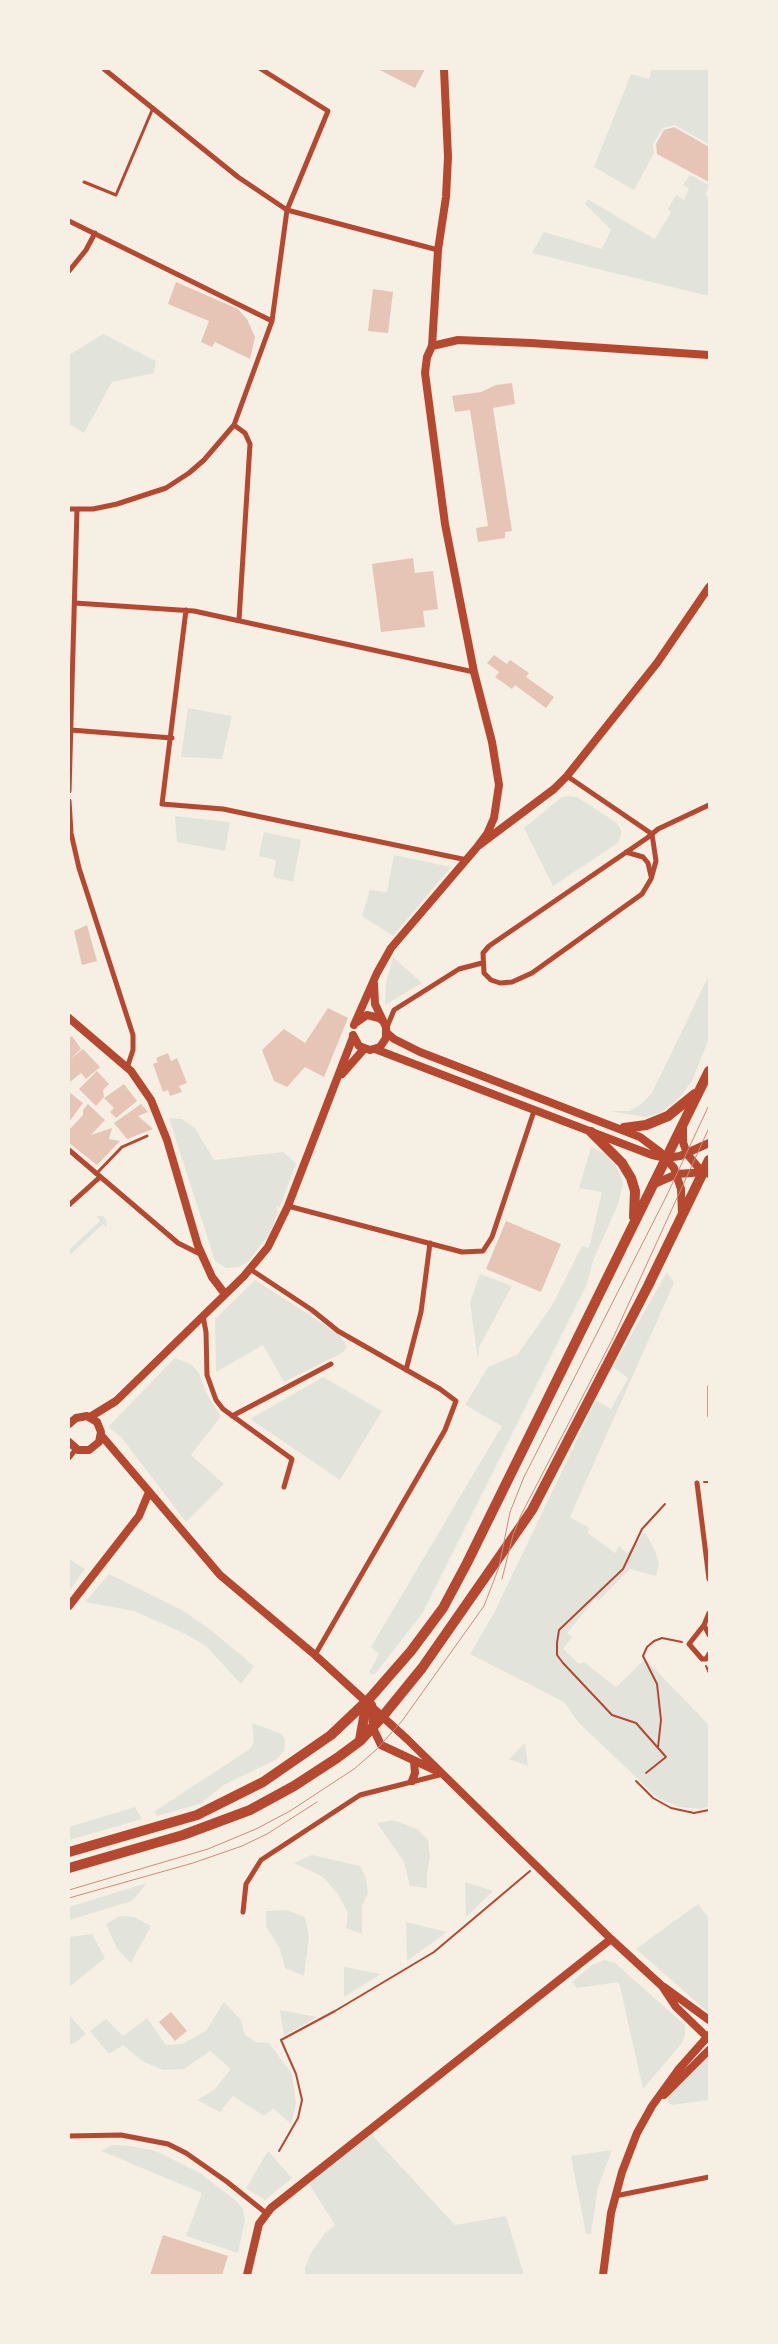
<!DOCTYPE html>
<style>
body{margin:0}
#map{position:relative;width:778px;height:2344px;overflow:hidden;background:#f6efe4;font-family:"Noto Sans",sans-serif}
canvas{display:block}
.frame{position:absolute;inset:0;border:70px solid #f6efe4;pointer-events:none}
</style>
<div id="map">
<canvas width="778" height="2344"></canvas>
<div class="frame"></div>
</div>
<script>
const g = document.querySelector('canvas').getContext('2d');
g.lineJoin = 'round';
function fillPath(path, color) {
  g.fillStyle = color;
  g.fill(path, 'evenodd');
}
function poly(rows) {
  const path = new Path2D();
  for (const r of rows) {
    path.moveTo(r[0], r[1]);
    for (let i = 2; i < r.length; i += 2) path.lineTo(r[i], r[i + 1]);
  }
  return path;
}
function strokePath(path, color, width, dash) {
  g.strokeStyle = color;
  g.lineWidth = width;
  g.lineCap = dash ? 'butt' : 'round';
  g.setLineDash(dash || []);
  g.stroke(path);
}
const green = poly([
 [652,69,709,69,709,144,674,125,663,128,653,144,654,153,634,190,594,167,631,74,649,79],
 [690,175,709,185,706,195,709,198,709,296,532,253,544,232,602,249,611,230,585,204,587,199,655,239,671,212,668,209,676,195,684,200,689,189,683,185],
 [103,334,156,361,154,373,112,382,84,433,69,424,69,355],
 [188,708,232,716,222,759,181,757],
 [567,796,577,797,617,823,621,830,621,835,618,843,553,886,524,828,562,797],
 [175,816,230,822,225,851,177,842],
 [264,832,301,840,293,882,273,877,276,860,259,856],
 [394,855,451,867,393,936,362,916,370,890,387,892],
 [393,957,422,983,385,1005,386,983],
 [709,975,709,1038,693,1079,684,1092,675,1102,660,1113,645,1117,609,1111,629,1111,640,1105,652,1093],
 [169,1118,182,1119,195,1128,214,1160,283,1152,296,1163,280,1207,276,1206,278,1212,271,1232,248,1262,239,1267,226,1268,215,1261],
 [591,1147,606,1154,617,1168,623,1183,618,1204,593,1261,587,1284,422,1614,374,1675,369,1673,379,1654,371,1647,502,1426,465,1405,488,1367,518,1354,553,1304,582,1246,589,1248,602,1192,579,1188],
 [96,1216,103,1216,106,1220,107,1228,103,1224,69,1256,69,1250,100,1221],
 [667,1272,674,1283,570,1517,589,1528,588,1533,615,1553,619,1546,627,1553,645,1532,655,1551,659,1563,656,1576,630,1569,599,1600,595,1599,567,1633,572,1637,563,1649,579,1664,584,1662,616,1687,645,1659,709,1725,709,1806,701,1809,679,1807,658,1798,578,1722,564,1702,470,1654,493,1615,596,1400,611,1409,628,1378,613,1367],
 [480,1274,512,1286,479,1347,478,1360,470,1302],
 [255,1280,339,1334,347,1347,342,1353,284,1382,263,1345,216,1372,215,1319],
 [175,1358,191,1364,199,1373,206,1393,221,1416,191,1455,224,1484,186,1522,121,1437,108,1427],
 [323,1377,382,1411,340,1480,250,1419],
 [69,1559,85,1569,69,1591],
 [109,1574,182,1610,212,1631,254,1666,241,1684,207,1647,186,1634,134,1611,85,1602],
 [252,1723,282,1734,285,1741,284,1751,277,1759,222,1786,202,1803,157,1816,155,1811,250,1749,254,1742],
 [525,1743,528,1766,509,1759],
 [135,1807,142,1819,69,1840,69,1827],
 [393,1820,417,1829,428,1840,430,1858,427,1872,427,1888,410,1886,404,1862,377,1823],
 [312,1855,360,1866,366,1878,368,1893,362,1906,362,1934,346,1928,348,1913,338,1894,323,1877,294,1863],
 [465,1882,493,1891,466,1917],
 [147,1883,132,1901,69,1920,69,1907],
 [698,1904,709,1918,709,2013,636,1949],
 [286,1910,305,1917,309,1937,304,1976,285,1968,280,1949,266,1926,266,1911],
 [120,1916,134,1917,151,1926,131,1963,117,1949,106,1924],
 [406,1922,447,1932,407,1961],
 [92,1934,105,1958,69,1987,69,1937],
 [604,1960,615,1963,685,2025,685,2035,682,2043,643,2089,619,1982,577,1988,572,1982,592,1965],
 [344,1967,381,1974,344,1997],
 [224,2002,241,2020,245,2035,256,2042,269,2043,292,2074,296,2104,291,2124,273,2108,264,2116,233,2096,220,2112,197,2100,214,2090,231,2069,210,2051,184,2069,163,2070,142,2061,123,2045,109,2054,90,2031,106,2019,123,2036,147,2018,166,2045,182,2044,206,2031],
 [280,2010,317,2017,284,2036],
 [69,2015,86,2034,76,2042,69,2045],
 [709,2058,709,2100,672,2105,668,2103,668,2096,706,2059],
 [369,2132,455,2225,506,2216,524,2275,305,2275,305,2268,312,2251,325,2233,335,2225,309,2184],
 [112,2145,130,2146,156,2151,200,2173,236,2201,243,2209,245,2220,238,2253,186,2236,202,2193,101,2151],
 [612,2150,598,2187,591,2234,586,2234,571,2156],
 [268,2151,292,2178,265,2200,246,2188]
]);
const building = poly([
 [378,69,425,69,415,88],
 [674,127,709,147,709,182,657,154,656,144,664,130],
 [176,282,238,309,247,319,255,337,250,359,215,342,212,347,201,342,209,321,168,304],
 [373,289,393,292,388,333,368,331],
 [512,383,515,404,493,408,512,531,505,532,505,538,478,542,476,528,488,526,470,410,455,412,452,396,481,392,496,385],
 [413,558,415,573,433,571,438,609,423,611,425,627,381,632,372,564],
 [494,655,507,664,510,660,529,673,526,677,554,697,546,708,515,685,512,689,495,677,499,672,487,663],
 [87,925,97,961,82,965,74,931],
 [328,1008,348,1018,324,1077,305,1067,287,1087,274,1081,262,1050,284,1029,305,1043],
 [72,1036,81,1049,69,1060,83,1049,100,1067,86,1079,81,1073,70,1082,69,1080,69,1038],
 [168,1053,171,1061,177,1058,187,1083,179,1086,182,1092,170,1096,168,1090,163,1092,153,1064,158,1062,156,1058],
 [97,1071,109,1084,103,1090,104,1097,96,1106,79,1089],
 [124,1084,137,1101,116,1118,110,1112,114,1108,104,1098],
 [69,1092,83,1103,69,1122],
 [88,1104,105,1120,91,1135,112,1128,109,1139,120,1141,97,1165,69,1143,69,1130,83,1115,83,1110],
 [141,1104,148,1112,138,1116,153,1129,127,1139,114,1123],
 [506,1221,561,1244,541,1292,486,1269],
 [171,2012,187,2031,175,2041,159,2022],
 [163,2235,228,2256,222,2275,150,2275]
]);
const path = poly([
 [704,1482,709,1482,709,1421],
 [706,1666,709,1673],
 [658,1747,661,1720,657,1684,643,1656,647,1647,654,1641,662,1638,682,1642],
 [646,1773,666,1757,636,1723,612,1715,563,1663,557,1655,557,1643,559,1630,623,1569,642,1529,665,1504],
 [636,1781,653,1798,671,1808,694,1813,709,1810],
 [279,2151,298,2118,302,2100,296,2074,281,2040,335,2011,434,1952,530,1871]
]);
const service = poly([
 [84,182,116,195,153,108],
 [96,1174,122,1147,147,1136],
 [709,1416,709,1386]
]);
const minor = poly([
 [104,69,238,177,287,210,438,250],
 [69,221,272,321],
 [69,271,86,250,95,233],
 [234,425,245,433,250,444,239,620],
 [69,509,93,509,117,504,166,488,189,473,204,460,234,425,272,321,287,210,328,111,261,69],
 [75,603,194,611,474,672],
 [186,610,162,804,223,809,467,860],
 [71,730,172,738],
 [567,776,652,834,656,861,651,879,642,894,532,973,512,982,500,983,491,980,484,973,483,953,489,946,647,838,652,834,658,829,709,805],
 [69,791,77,509],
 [69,801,71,833,79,868,133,1035,133,1050,127,1068],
 [626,852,643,857,648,863,651,876],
 [387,1027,394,1010,459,969,482,963],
 [69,1150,178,1243,202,1255],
 [69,1205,100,1177],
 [288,1206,462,1252,483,1251,492,1237,534,1111],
 [250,1269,312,1310,338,1331,440,1389,456,1401,445,1430,315,1655],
 [203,1316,206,1332,207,1375,216,1400,223,1409,292,1459,284,1487],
 [406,1370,421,1312,430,1243],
 [232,1416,331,1364],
 [69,1458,76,1449],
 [697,1483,709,1579],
 [709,1613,704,1625,689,1644,702,1659,706,1659,709,1654],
 [704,1625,709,1635],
 [243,1912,246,1884,261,1860,360,1795,443,1774],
 [69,2136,121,2135,168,2144,186,2153,226,2181,266,2213],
 [615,2196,709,2177]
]);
const tertiary = poly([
 [444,69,448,157,446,197,438,250,432,346,427,357,425,373,445,524,474,672,492,742,499,785,494,818,487,834,478,846],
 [432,346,458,340,531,343,709,355],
 [69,1018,131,1071,151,1100,167,1140,198,1246,212,1277,225,1294],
 [357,1022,367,1015,379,1018,383,1021],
 [354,1025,377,973,391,948,478,846,554,789,567,776,657,663,709,587],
 [387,1033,394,1039,420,1052,640,1137,660,1152,674,1168,681,1189,682,1214],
 [353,1035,359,1046,370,1050,380,1047,386,1038,386,1027,375,1004,374,984],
 [375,1049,652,1155,666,1158,680,1156,709,1143],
 [342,1074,364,1049],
 [683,1125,683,1142,687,1154,698,1167,709,1174],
 [652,1185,677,1174,705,1172],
 [90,1417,116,1401,244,1276,268,1247,288,1206,353,1037],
 [69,1424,76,1418,87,1416,97,1422,101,1432,99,1442,89,1450,78,1450,69,1442],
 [101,1435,220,1575,315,1655,408,1740,611,1939,662,1986,676,2007,709,2039],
 [69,1606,139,1516,149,1492],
 [372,1705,373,1728,381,1745,439,1772],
 [412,1781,415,1773,414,1761],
 [664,1987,709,2020],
 [664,2095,709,2050],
 [247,2275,259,2224,271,2208,611,1939],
 [603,2275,611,2213,622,2172,637,2133,652,2106,678,2070,709,2035]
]);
const trunk = poly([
 [624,1128,646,1125,668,1116,695,1094],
 [591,1132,622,1163,631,1178,635,1191,634,1217],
 [360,1740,367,1701],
 [69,1852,197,1815,263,1782,331,1735,370,1698,411,1651,443,1608,467,1563,709,1071],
 [69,1868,183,1835,250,1810,294,1786,337,1758,360,1741,383,1716,422,1668,532,1510,648,1286,709,1160]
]);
const tram = poly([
 [502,1579,513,1535,521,1515,613,1338,709,1128],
 [69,1890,208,1849,256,1829,290,1811,354,1769,376,1750,402,1721,484,1606,499,1567,510,1512,524,1477,666,1197,709,1105],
 [69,1898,193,1863,242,1846,267,1834,317,1802]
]);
fillPath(green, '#e2e4dc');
fillPath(building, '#e6c5b7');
strokePath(path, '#b5482f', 2);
strokePath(service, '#b5482f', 3);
strokePath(minor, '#b5482f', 5);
strokePath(tertiary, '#b5482f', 8);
strokePath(trunk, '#b5482f', 10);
strokePath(tram, '#cf8b77', 1);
</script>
